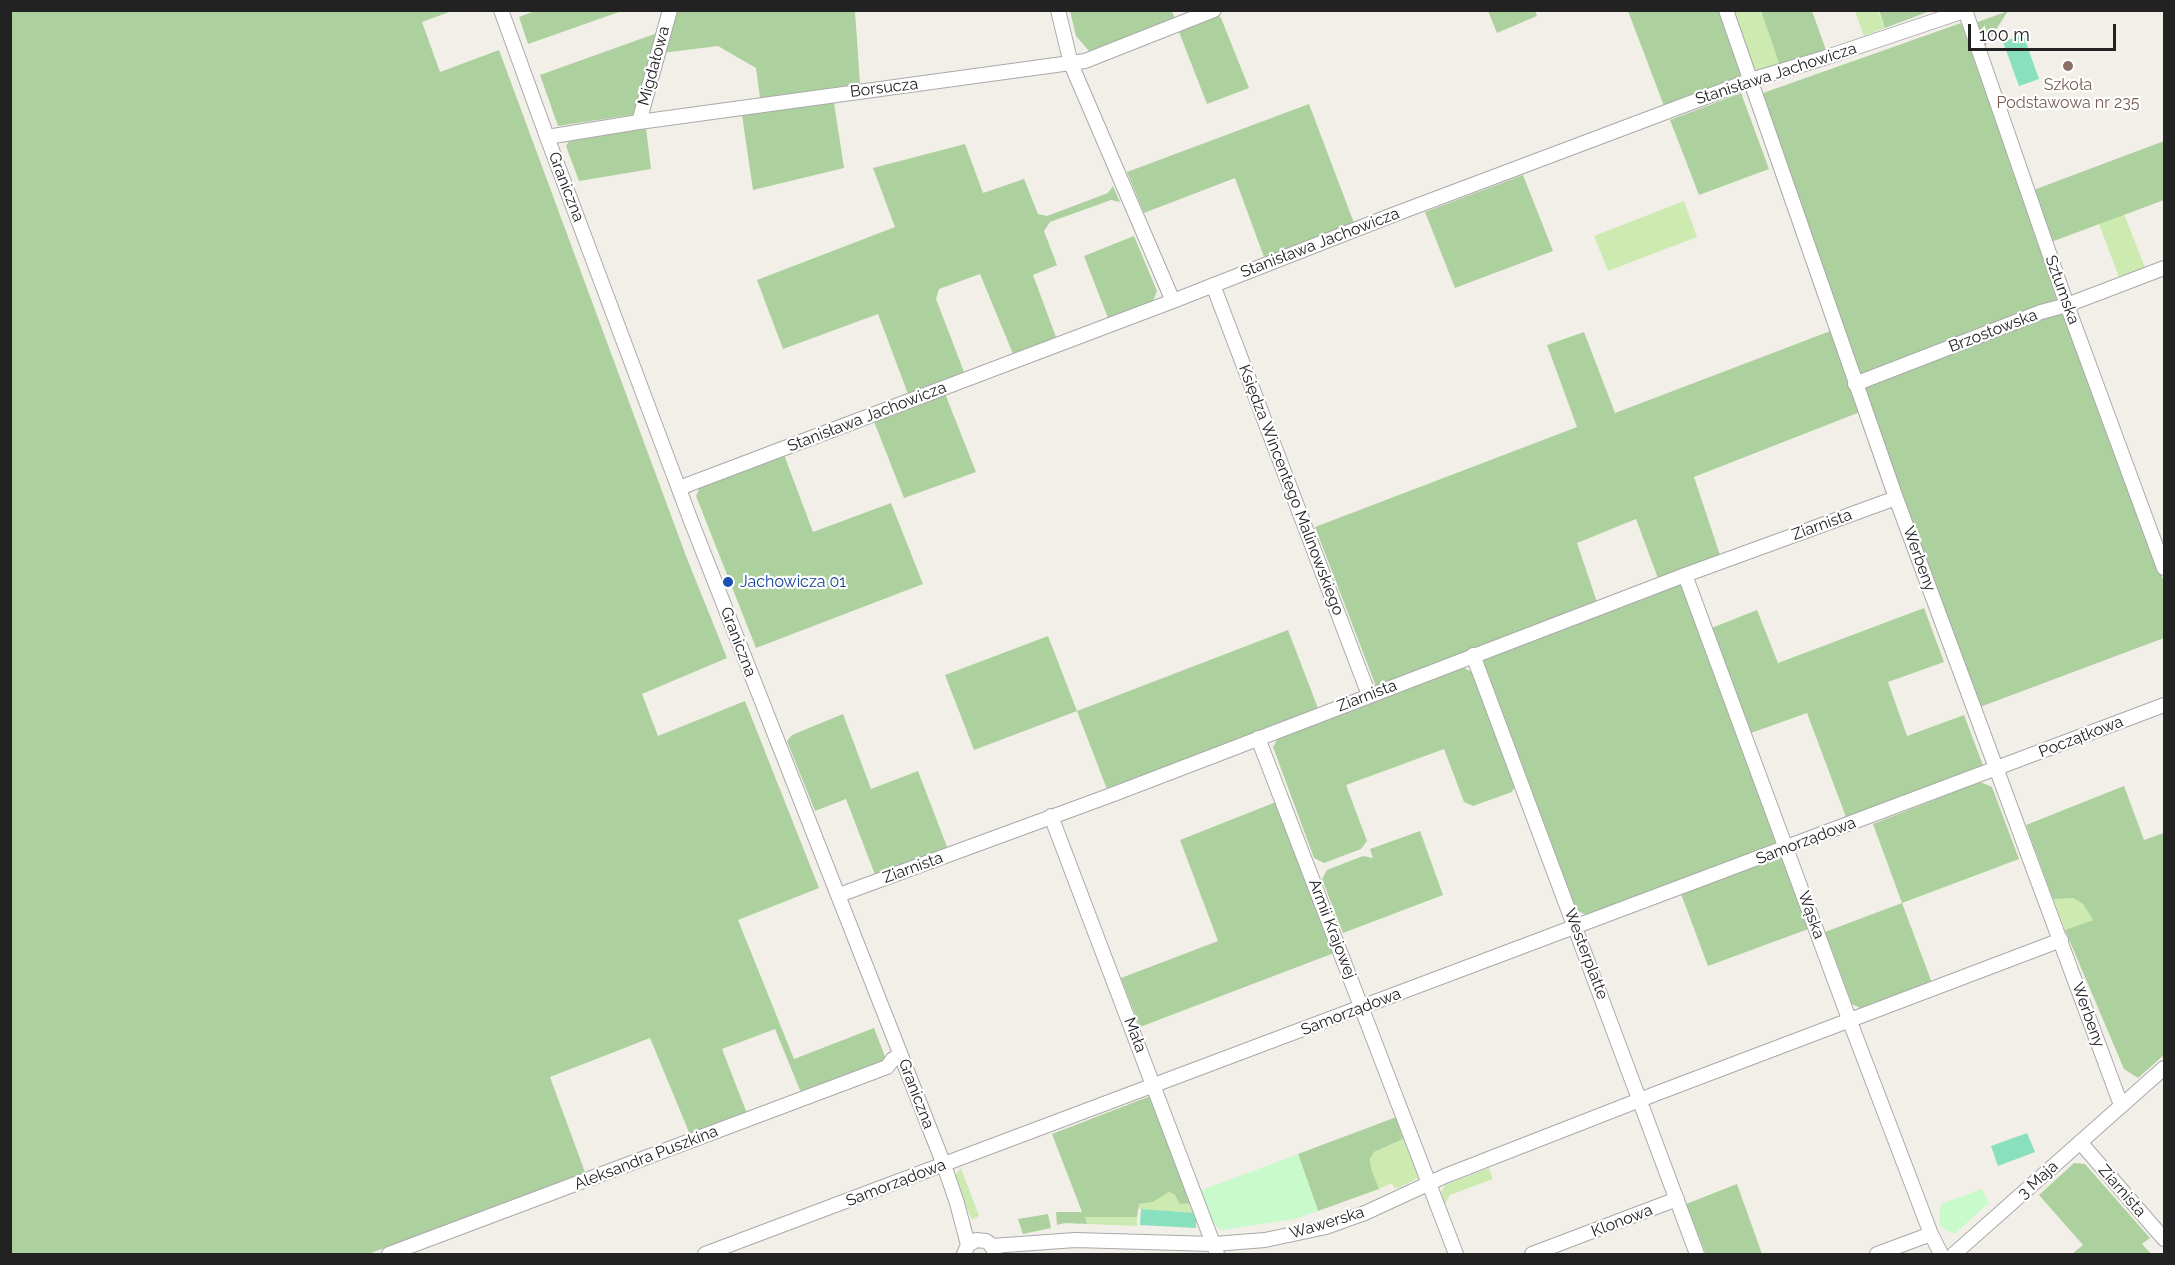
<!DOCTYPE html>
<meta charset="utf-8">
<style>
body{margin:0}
#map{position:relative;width:2175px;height:1265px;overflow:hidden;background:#f2efe9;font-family:Raleway,sans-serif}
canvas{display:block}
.frame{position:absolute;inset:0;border:12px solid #222;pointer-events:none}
.scale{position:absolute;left:1968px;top:24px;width:148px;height:27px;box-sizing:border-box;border:3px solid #222;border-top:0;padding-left:8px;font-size:18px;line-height:21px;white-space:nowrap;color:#222;-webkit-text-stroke:4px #fff;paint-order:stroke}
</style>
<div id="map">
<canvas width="2175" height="1265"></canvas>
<div class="frame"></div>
<div class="scale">100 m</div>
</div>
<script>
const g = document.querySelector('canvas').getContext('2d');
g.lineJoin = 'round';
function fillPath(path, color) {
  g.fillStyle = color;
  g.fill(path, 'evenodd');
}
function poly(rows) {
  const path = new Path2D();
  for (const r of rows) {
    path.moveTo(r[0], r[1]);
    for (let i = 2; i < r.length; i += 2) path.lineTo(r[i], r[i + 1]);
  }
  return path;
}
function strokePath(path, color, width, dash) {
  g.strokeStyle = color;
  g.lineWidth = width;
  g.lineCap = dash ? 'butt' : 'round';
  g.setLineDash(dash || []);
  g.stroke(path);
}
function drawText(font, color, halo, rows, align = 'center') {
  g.font = font + ' Raleway,sans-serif';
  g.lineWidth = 4.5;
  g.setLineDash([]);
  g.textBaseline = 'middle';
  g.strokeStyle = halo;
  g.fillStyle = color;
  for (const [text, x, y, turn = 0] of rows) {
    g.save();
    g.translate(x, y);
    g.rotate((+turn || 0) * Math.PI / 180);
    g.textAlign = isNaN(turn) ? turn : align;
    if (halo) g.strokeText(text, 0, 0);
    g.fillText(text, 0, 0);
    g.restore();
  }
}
const grass = poly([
 [1734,11,1761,11,1780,66,1756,73],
 [1855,11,1878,11,1885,28,1864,36],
 [1684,201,1697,237,1608,271,1594,236],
 [2124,214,2146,270,2120,280,2099,224],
 [2064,897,2073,898,2083,904,2093,920,2065,930,2053,899],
 [1405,1134,1420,1177,1398,1188,1394,1188,1392,1183,1379,1189,1371,1168,1370,1159,1374,1152,1401,1140],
 [961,1168,979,1216,972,1220,956,1183,956,1174],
 [1489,1168,1493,1179,1450,1195,1444,1206,1441,1192,1445,1185],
 [1169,1192,1194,1203,1196,1213,1138,1209,1139,1204,1153,1202],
 [1084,1217,1137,1217,1137,1226,1087,1224]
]);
const forest = poly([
 [537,10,622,10,622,11,528,44,519,17],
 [683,10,855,11,860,84,760,98,756,68,718,46,662,53,674,12],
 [1879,10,1930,10,1930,11,1885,28],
 [10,11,452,11,422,22,440,72,499,50,686,556,727,658,642,694,658,736,745,701,819,888,738,920,794,1059,874,1028,888,1064,802,1095,775,1029,722,1049,748,1116,691,1137,650,1038,550,1077,586,1175,368,1254,11,1254],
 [1070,11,1172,11,1176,22,1103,50,1089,51,1076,36],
 [1488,11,1535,11,1537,16,1497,33],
 [1628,11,1722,11,1746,75,1664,106],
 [1761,11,1812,11,1826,50,1780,66],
 [2008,11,1984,48,1975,23],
 [1219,16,1221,18,1249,88,1207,104,1179,32],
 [1961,23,2060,300,1859,376,1763,93],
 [660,32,637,114,558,126,540,75],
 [1741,93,1769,169,1699,195,1670,120],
 [834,103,844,168,753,190,742,115],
 [1309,104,1354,223,1264,257,1235,178,1144,213,1127,172],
 [646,128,651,169,579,181,566,146,571,138],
 [2164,141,2164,200,2051,242,2031,191],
 [965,144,983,193,1024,179,1038,214,1047,216,1108,193,1113,186,1120,202,1111,200,1050,222,1044,231,1057,265,1033,275,1056,337,1013,354,980,274,939,289,936,299,964,372,908,394,878,314,783,349,757,280,895,227,873,168],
 [1523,175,1553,251,1455,288,1425,212],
 [1134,236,1157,291,1153,301,1108,318,1084,256],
 [2062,312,2164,582,2164,638,1980,707,1862,388],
 [1833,330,1860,412,1694,477,1721,558,1659,581,1636,519,1577,543,1598,605,1377,689,1315,527,1577,427,1547,345,1584,332,1615,413],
 [944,391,976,472,904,498,873,419],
 [783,452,813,532,891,503,923,584,756,648,696,496,702,482],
 [1681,580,1780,845,1589,916,1573,909,1479,656],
 [1924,608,1944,662,1888,682,1907,736,1964,715,1984,768,1846,817,1807,713,1751,733,1709,629,1757,610,1778,663],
 [1288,630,1319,711,1108,792,1077,711,974,750,945,675,1048,636,1077,711],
 [1464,668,1472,672,1515,786,1512,792,1473,806,1464,802,1444,749,1346,785,1367,841,1361,849,1324,863,1314,858,1273,747,1278,738],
 [843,714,871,789,918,771,949,852,877,880,846,799,815,811,787,741,792,735],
 [1980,782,1992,787,2019,859,1902,903,1932,983,1862,1009,1852,1004,1825,932,1902,903,1873,824],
 [2124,786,2144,840,2164,833,2164,1055,2138,1078,2124,1069,2065,930,2093,920,2083,904,2073,898,2053,899,2026,825],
 [1276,802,1334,953,1140,1027,1121,978,1218,941,1180,840],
 [1420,831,1443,895,1343,933,1322,879,1327,870,1363,856,1373,858,1370,849],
 [1784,855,1811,928,1708,966,1681,894],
 [1153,1095,1194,1203,1180,1204,1175,1195,1169,1192,1153,1202,1139,1204,1137,1217,1085,1217,1087,1224,1065,1223,1057,1225,1056,1212,1082,1212,1052,1134],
 [1399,1116,1405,1134,1401,1140,1374,1152,1370,1159,1371,1168,1379,1189,1318,1211,1298,1154],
 [2074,1163,2085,1164,2150,1238,2142,1244,2151,1254,2072,1254,2083,1245,2039,1195],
 [1737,1184,1762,1254,1706,1254,1686,1204],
 [1048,1214,1051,1228,1023,1234,1018,1219]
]);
const park = poly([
 [1298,1154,1318,1211,1295,1219,1221,1230,1212,1222,1200,1191],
 [1982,1189,1989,1203,1954,1234,1940,1226,1939,1215,1941,1204]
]);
const pitch = poly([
 [2023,34,2039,79,2019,86,2003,42],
 [2027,1133,2035,1152,1998,1166,1991,1146],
 [1141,1209,1196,1213,1196,1228,1140,1225]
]);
const minor = poly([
 [501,10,547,137,691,521,944,1165,957,1203,968,1245],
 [1058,10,1071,64,1173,301],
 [1726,10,1896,498,2121,1105],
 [1965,10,2067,305,2164,568],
 [639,122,670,10],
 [547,137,639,122,1085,61,1214,10],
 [1213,285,1369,695],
 [1855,384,2041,312,2067,305,2164,268],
 [679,488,1173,301,1390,216,1751,80,1824,58,1967,10],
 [1685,575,1852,1027,1931,1234,1941,1254],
 [1473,655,1697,1254],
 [1258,738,1456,1254],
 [1051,816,1217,1254],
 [839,895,1114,794,1685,575,1896,498],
 [2080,1142,2164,1239],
 [992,1246,1075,1240,1214,1244,1265,1240,1326,1227,1365,1213,1445,1176,1655,1094,2061,940],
 [389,1254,887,1067,893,1059,901,1056],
 [705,1254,2164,705],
 [964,1254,968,1245,976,1240,986,1241,990,1244,995,1252],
 [1532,1254,1677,1199],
 [1877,1254,1931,1234],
 [1954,1254,2164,1068]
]);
const markers = [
 [2068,66,6,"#8d6e63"],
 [728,582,6,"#1a4fb4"]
];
const streetNames = [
 ["Migdałowa",654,66,-75],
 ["Stanisława Jachowicza",1776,74,-18],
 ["Borsucza",884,88,-7],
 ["Graniczna",566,187,69],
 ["Stanisława Jachowicza",1320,243,-21],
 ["Sztumska",2062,290,70],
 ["Brzostowska",1993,331,-21],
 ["Stanisława Jachowicza",867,417,-21],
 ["Księdza Wincentego Malinowskiego",1291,490,69],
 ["Ziarnista",1822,525,-20],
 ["Werbeny",1919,559,70],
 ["Graniczna",738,642,69],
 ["Ziarnista",1367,696,-21],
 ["Początkowa",2081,737,-21],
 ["Samorządowa",1806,841,-21],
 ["Ziarnista",913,868,-20],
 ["Wąska",1811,915,70],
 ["Armii Krajowej",1332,929,69],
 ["Westerplatte",1586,954,69],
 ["Samorządowa",1351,1012,-21],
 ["Werbeny",2088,1015,70],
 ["Mała",1135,1035,69],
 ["Graniczna",916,1094,69],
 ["Aleksandra Puszkina",646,1158,-21],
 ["3 Maja",2038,1180,-42],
 ["Samorządowa",896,1183,-21],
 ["Ziarnista",2122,1191,49],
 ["Klonowa",1622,1221,-21],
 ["Wawerska",1327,1223,-17]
];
const educationNames = [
 ["Szkoła",2068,85],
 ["Podstawowa nr 235",2068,103]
];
const transitNames = [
 ["Jachowicza 01",740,582]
];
fillPath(grass, '#cdebb0');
fillPath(forest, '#add19e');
fillPath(park, '#c8facc');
fillPath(pitch, '#88e0be');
strokePath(minor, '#a9a9a9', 16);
strokePath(minor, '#fff', 14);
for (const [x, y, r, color] of markers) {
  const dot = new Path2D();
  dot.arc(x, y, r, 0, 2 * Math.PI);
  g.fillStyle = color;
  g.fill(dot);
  strokePath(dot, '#fff', 2);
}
drawText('16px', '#222', '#fff', streetNames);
drawText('16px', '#785e54', '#fff', educationNames);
drawText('16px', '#164399', '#fff', transitNames, 'left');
</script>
